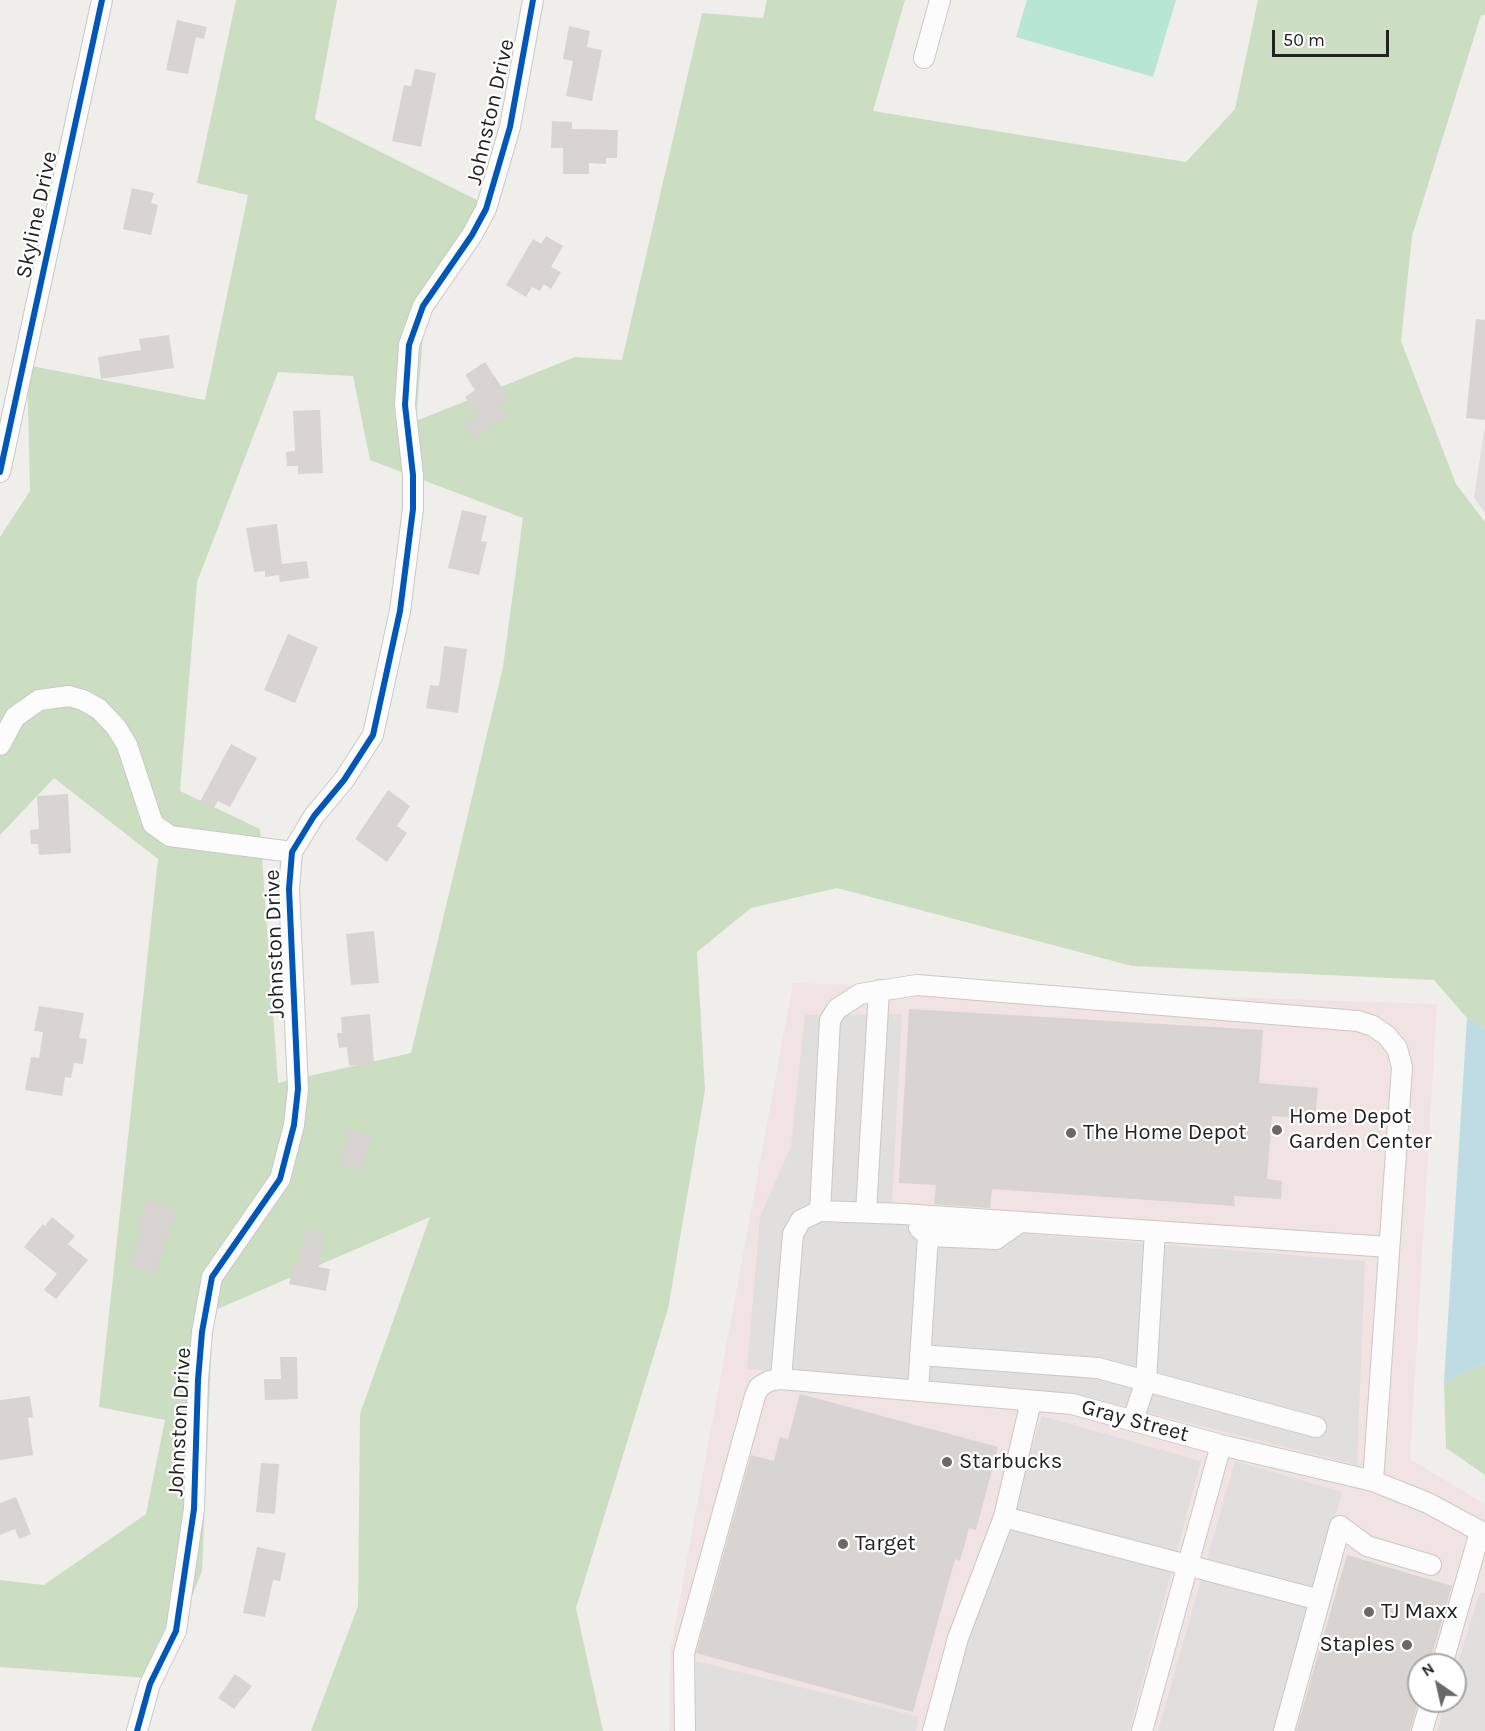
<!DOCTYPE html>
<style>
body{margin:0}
#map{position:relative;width:1485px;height:1731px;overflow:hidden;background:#f0eeeb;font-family:Karla,sans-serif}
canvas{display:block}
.north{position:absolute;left:1407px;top:1653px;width:60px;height:60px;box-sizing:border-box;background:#fff;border:2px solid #a7a7a7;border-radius:50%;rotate:326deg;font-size:16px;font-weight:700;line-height:24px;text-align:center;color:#222}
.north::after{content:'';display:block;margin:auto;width:21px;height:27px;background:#6a6968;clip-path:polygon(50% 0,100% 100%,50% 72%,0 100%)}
.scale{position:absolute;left:1272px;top:30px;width:117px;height:27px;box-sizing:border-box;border:3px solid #222;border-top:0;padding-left:8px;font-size:18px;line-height:21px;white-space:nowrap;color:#222;-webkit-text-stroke:4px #fff;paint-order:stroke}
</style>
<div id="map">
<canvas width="1485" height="1731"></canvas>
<div class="north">N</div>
<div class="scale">50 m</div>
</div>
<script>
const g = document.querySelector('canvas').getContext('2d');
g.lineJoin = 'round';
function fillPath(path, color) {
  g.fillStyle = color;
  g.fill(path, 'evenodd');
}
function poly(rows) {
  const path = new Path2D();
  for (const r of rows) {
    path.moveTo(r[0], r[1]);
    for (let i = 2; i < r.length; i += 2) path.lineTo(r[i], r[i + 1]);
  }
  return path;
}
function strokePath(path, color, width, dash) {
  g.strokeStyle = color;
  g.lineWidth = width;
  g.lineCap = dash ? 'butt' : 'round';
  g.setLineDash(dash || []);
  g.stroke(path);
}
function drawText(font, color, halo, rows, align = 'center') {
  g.font = font + ' Karla,sans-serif';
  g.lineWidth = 4.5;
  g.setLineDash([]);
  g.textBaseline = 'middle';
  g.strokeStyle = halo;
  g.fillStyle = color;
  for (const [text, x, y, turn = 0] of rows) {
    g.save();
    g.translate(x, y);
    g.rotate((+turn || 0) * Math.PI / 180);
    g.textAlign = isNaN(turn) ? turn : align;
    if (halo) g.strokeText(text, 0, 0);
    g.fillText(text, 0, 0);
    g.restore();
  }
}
const commercial = poly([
 [793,983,1437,1004,1410,1459,1485,1504,1485,1731,669,1731,670,1652],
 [1419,1665,1455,1665,1455,1701,1419,1701]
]);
const forest = poly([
 [236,0,337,0,315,119,491,207,424,323,416,421,575,357,622,360,702,13,763,18,767,0,905,0,873,111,1186,162,1235,109,1258,0,1485,0,1485,15,1481,15,1412,236,1401,341,1456,484,1485,522,1485,1029,1467,1018,1434,980,1132,966,837,888,751,908,697,952,705,1090,668,1309,576,1608,603,1731,311,1731,358,1606,360,1414,430,1217,213,1311,202,1571,160,1679,0,1667,0,1580,44,1585,146,1514,165,1420,99,1407,158,859,54,778,0,835,0,537,30,491,27,365,205,400,248,195,197,183],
 [278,372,353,376,370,460,523,518,503,667,411,1053,278,1083,260,829,180,791,197,582],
 [1485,1363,1485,1475,1446,1448,1444,1383]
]);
const pitch = poly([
 [1027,0,1176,0,1153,77,1016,37]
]);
const parking = poly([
 [1484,430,1485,430,1485,513,1474,498],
 [902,1014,891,1223,1365,1261,1357,1465,1079,1395,747,1369,760,1217,791,1146,805,1015],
 [1042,1416,1201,1461,1129,1731,944,1731,966,1644],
 [1235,1461,1342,1492,1275,1731,1158,1731],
 [1480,1592,1485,1593,1485,1731,1437,1731,1446,1701,1455,1701,1455,1673],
 [696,1661,919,1717,916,1731,694,1731]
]);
const water = poly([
 [1467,1018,1485,1029,1485,1363,1444,1383]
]);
const building = poly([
 [177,20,207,27,204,39,196,37,188,74,166,70],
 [569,26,590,31,587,47,602,50,592,101,566,96,573,61,563,59],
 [415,69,436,73,421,147,392,141,404,85,411,86],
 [552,121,572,122,572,129,618,130,617,158,606,158,606,164,589,163,589,174,563,174,563,148,551,148],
 [132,188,154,193,151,203,158,205,151,235,123,229],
 [546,236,563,246,551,267,561,272,551,289,544,284,540,291,532,287,526,297,506,285,533,239,541,244],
 [1476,319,1485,320,1485,420,1466,418],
 [169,335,174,368,101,379,98,357,141,350,139,339],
 [485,362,509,398,499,405,507,416,474,438,465,425,478,416,465,397,475,390,465,375],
 [320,410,323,473,298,474,298,466,287,466,286,452,295,451,293,411],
 [462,510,487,516,481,541,487,542,479,575,448,568],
 [277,524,282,564,307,561,309,578,280,582,279,575,265,577,265,571,254,572,246,528],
 [288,634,318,647,295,703,264,690],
 [444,646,467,649,458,713,426,708,430,685,439,686],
 [231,744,257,758,230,807,218,801,213,809,200,802],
 [388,790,410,806,397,826,407,833,387,862,355,839],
 [68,794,71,853,39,855,38,844,31,844,30,830,39,829,37,796],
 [374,931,379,983,351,985,346,934],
 [39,1006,84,1013,79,1038,87,1039,83,1064,74,1063,71,1078,65,1077,62,1096,25,1090,31,1057,39,1058,43,1032,34,1031],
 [909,1009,1263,1030,1259,1083,1318,1088,1315,1119,1272,1116,1267,1179,1282,1181,1281,1199,1234,1196,1235,1206,992,1189,990,1208,934,1204,936,1185,899,1183],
 [370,1014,374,1063,349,1066,347,1047,339,1048,337,1033,342,1033,341,1017],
 [349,1130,371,1136,363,1170,340,1165],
 [147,1199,177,1208,155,1275,129,1266,141,1229,138,1228],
 [52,1217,75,1236,68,1244,88,1260,56,1299,44,1290,57,1274,24,1247,43,1224,45,1226],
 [306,1229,325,1233,319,1267,330,1269,326,1291,289,1284,293,1263,299,1264],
 [280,1357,297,1357,298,1399,265,1400,264,1379,281,1379],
 [800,1394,998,1447,976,1530,969,1528,960,1561,955,1559,913,1712,696,1653,751,1455,774,1461,780,1437,788,1439],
 [30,1396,33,1417,28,1418,33,1455,0,1460,0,1400],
 [261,1463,279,1464,275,1514,256,1512],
 [16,1497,31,1534,19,1539,15,1529,0,1535,0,1503],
 [257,1547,286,1553,280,1581,273,1580,265,1617,243,1613],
 [1347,1555,1452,1586,1429,1665,1419,1665,1419,1699,1410,1731,1296,1731],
 [235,1674,252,1686,234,1709,218,1698]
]);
const minor = poly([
 [924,58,940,0],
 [0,472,102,0],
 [0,745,15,717,39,700,69,696,83,700,99,709,116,727,127,745,153,824,170,836,292,852],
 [820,1211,830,1020,837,1009,860,994,917,985,1358,1021,1373,1026,1386,1035,1397,1048,1402,1067,1373,1481],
 [866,1212,879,990],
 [919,1228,928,1236,996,1239,1020,1222],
 [920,1355,1098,1368,1316,1427],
 [781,1379,793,1234,801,1220,820,1211,903,1214,1389,1247],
 [918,1391,928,1236],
 [1133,1420,1146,1381,1155,1231],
 [1004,1517,1320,1600],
 [1442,1665,1480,1532],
 [137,1731,150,1684,176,1631,194,1509,198,1380,202,1332,212,1277,280,1179,294,1125,298,1089,289,889,292,852,314,816,344,780,373,735,400,611,413,509,413,475,405,405,409,345,423,306,472,235,486,209,510,127,533,0],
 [685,1731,684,1653,755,1396,759,1387,769,1381,781,1379,1072,1404,1221,1445,1373,1481,1428,1503,1485,1534],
 [933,1731,958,1638,1004,1517,1031,1401],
 [1142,1731,1221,1445],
 [1284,1731,1340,1526,1367,1546,1431,1565],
 [1422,1731,1431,1701]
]);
const cycleway = poly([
 [0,472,102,0],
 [137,1731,150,1684,176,1631,194,1509,198,1380,202,1332,212,1277,280,1179,294,1125,298,1089,289,889,292,852,314,816,344,780,373,735,400,611,413,509,413,475,405,405,409,345,423,306,472,235,486,209,510,127,533,0]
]);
const markers = [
 [1277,1130,6,"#6a6968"],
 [1071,1133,6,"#6a6968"],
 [947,1462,6,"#6a6968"],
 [843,1544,6,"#6a6968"],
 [1369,1612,6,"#6a6968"],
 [1407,1645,6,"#6a6968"]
];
const streetNames = [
 ["Johnston Drive",491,112,-77],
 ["Skyline Drive",37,215,-78],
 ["Johnston Drive",275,944,-92],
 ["Gray Street",1135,1421,15],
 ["Johnston Drive",180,1422,-87]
];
const poiNames = [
 ["Home Depot",1289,1117],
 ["Garden Center",1289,1142],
 ["The Home Depot",1083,1133],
 ["Starbucks",959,1462],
 ["Target",855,1544],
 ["TJ Maxx",1381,1612],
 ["Staples",1395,1645,"right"]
];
fillPath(commercial, '#f1e3e1');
fillPath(forest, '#cbdec1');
fillPath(pitch, '#b7e6d2');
fillPath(parking, '#e0dfde');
fillPath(water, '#bfdbe3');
fillPath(building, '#d7d4d2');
strokePath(minor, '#c9c8c7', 22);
strokePath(minor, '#fdfcfc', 20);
strokePath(cycleway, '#0057b8', 6);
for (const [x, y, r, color] of markers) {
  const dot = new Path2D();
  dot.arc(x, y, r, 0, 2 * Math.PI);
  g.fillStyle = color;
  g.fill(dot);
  strokePath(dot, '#fff', 2);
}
drawText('22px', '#222', '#fff', streetNames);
drawText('22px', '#222', '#fff', poiNames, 'left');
</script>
